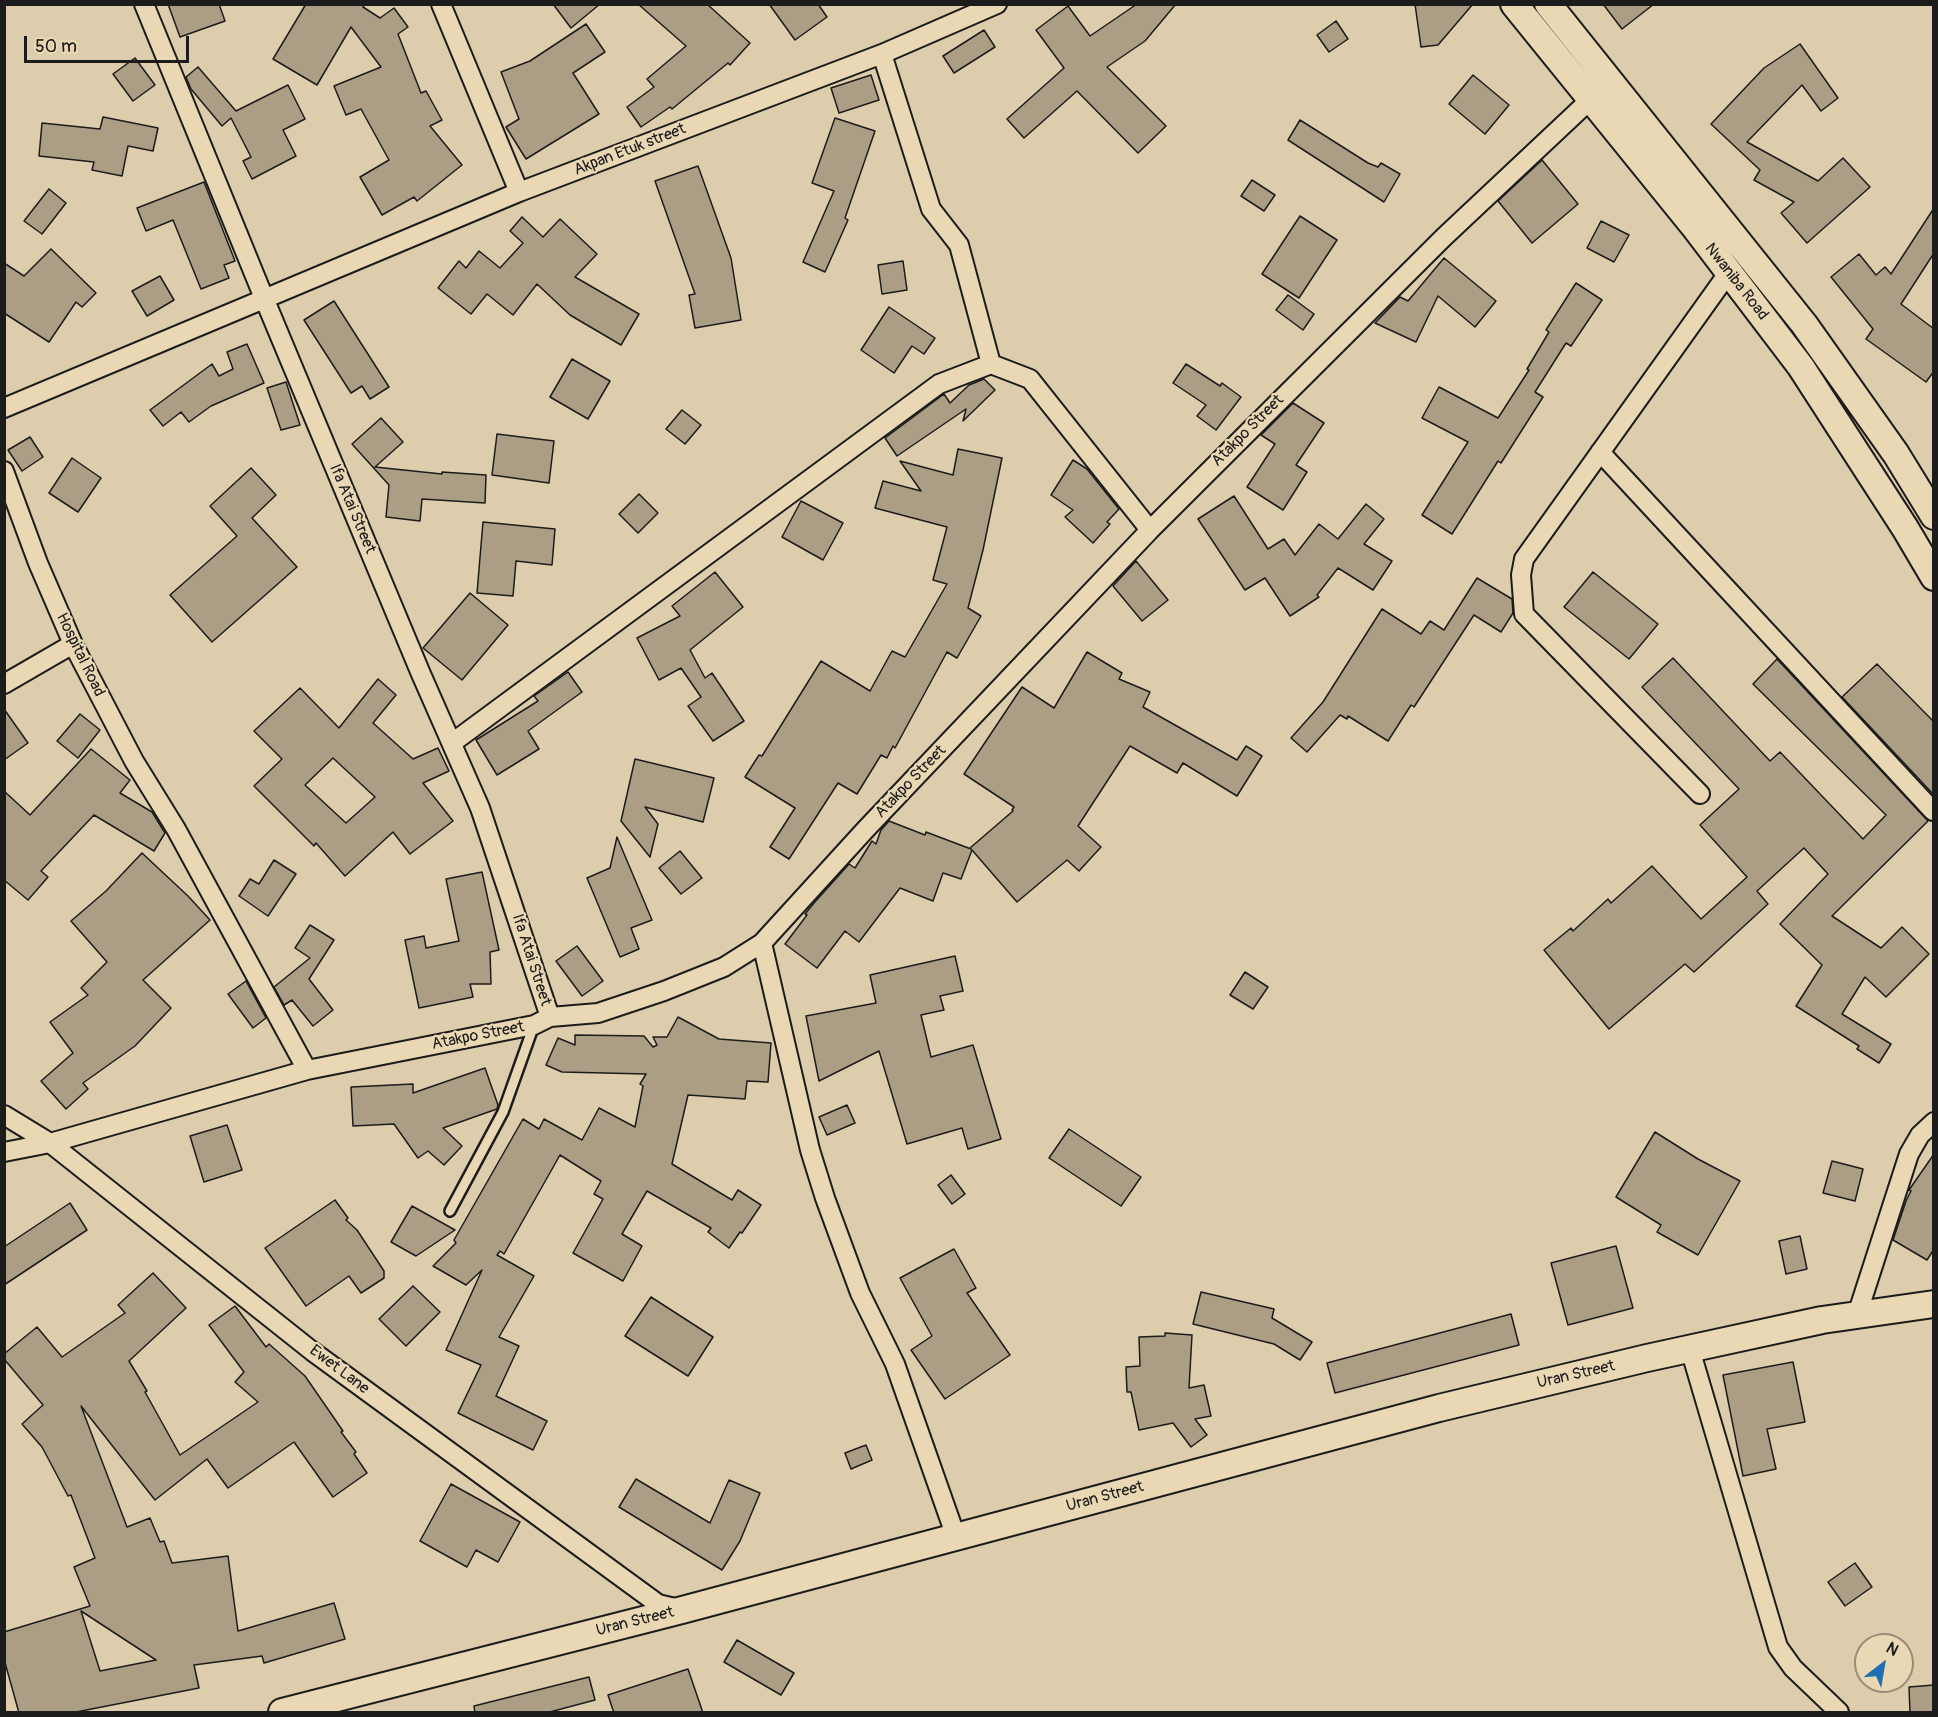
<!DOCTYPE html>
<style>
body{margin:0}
#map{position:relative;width:1938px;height:1717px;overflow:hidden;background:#decdac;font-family:Pangolin,sans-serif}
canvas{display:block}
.frame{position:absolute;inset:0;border:6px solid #1c1c1c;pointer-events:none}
.north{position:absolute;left:1854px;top:1633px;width:60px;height:60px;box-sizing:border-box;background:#ead8b5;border:2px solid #988d78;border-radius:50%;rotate:31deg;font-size:16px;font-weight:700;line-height:24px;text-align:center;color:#1c1c1c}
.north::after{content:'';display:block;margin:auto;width:21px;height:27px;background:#1f6fb2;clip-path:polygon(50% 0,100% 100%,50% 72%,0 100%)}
.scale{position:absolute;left:24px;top:36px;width:165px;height:27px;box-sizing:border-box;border:3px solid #1c1c1c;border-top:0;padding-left:8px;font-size:18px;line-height:21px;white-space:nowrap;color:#1c1c1c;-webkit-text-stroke:4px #ead8b5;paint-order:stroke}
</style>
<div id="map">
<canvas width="1938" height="1717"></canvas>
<div class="frame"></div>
<div class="north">N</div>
<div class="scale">50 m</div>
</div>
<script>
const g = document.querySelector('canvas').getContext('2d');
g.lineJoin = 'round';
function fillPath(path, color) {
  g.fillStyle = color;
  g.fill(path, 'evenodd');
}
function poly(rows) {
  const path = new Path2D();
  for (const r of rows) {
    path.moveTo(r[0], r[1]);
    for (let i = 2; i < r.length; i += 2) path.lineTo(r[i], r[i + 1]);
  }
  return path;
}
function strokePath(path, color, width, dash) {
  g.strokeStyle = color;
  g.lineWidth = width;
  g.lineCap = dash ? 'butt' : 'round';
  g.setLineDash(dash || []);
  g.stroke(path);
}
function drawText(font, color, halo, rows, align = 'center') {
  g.font = font + ' Pangolin,sans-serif';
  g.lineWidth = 4.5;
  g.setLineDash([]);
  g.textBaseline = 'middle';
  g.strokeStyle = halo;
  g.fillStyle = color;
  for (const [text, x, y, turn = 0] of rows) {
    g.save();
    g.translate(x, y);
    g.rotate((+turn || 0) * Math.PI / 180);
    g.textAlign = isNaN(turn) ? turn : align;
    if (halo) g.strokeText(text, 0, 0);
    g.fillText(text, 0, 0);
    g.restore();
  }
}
const building = poly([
 [168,4,219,4,225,21,180,37,168,4],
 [306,4,365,4,363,7,380,18,394,8,408,27,398,34,421,93,426,91,442,120,430,126,462,165,417,201,414,197,382,215,360,177,389,160,361,109,346,115,334,86,381,67,351,27,317,85,273,59,306,4],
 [553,4,600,4,571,28,553,4],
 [638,4,707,4,750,43,730,65,728,63,672,109,670,107,641,127,627,107,654,87,647,79,686,46,638,4],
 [769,4,818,4,827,17,795,40,769,4],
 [1137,4,1176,4,1145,41,1107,67,1166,126,1138,153,1077,91,1024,138,1007,119,1064,68,1036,30,1068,6,1090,36,1137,4],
 [1415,4,1473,4,1438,45,1421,47,1415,4],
 [1603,4,1654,4,1622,29,1603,4],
 [1336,21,1348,39,1329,52,1317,35,1336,21],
 [586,24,605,52,573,73,599,114,526,159,506,127,519,119,501,72,530,61,586,24],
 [984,30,995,47,954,73,943,56,984,30],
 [1800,44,1838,98,1821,111,1802,85,1747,142,1818,181,1843,158,1870,187,1807,243,1781,213,1794,202,1754,180,1760,170,1711,124,1764,68,1800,44],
 [135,58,155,85,133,101,113,74,135,58],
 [198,67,236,111,288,85,305,119,283,130,296,156,252,179,243,161,251,157,231,118,222,126,191,89,186,77,198,67],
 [871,75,879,100,839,113,831,88,871,75],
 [1473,75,1509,105,1485,134,1449,104,1473,75],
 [103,117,158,128,153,151,128,146,122,176,92,170,94,162,39,156,42,123,100,129,103,117],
 [835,118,875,131,845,218,848,220,825,272,803,262,834,191,812,183,835,118],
 [1300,120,1368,163,1378,167,1381,163,1400,174,1384,202,1288,140,1300,120],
 [1542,160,1578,204,1532,243,1498,201,1542,160],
 [698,166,731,258,741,320,695,328,689,295,695,294,655,181,698,166],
 [1252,180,1275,195,1264,211,1241,196,1252,180],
 [204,182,235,261,224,265,229,278,201,289,173,220,146,231,137,208,204,182],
 [49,189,66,203,42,234,24,221,49,189],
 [1934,208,1934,253,1901,304,1934,329,1934,371,1926,382,1866,339,1873,329,1831,277,1859,254,1876,275,1885,267,1891,274,1934,208],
 [1300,216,1337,240,1299,298,1262,274,1300,216],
 [522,217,543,237,560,219,597,254,575,277,639,314,621,345,570,315,537,284,513,315,487,294,471,314,438,288,459,261,466,268,479,251,500,268,523,243,510,231,522,217],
 [1601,221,1629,235,1614,262,1587,248,1601,221],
 [51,249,96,293,82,307,76,302,49,342,4,313,4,263,24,276,51,249],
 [1444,258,1496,301,1475,327,1438,296,1416,342,1375,323,1400,297,1408,301,1444,258],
 [903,261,907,290,882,294,878,265,903,261],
 [160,276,174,300,147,316,132,291,160,276],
 [1576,283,1602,300,1571,346,1566,343,1535,392,1543,397,1501,463,1498,461,1452,534,1422,515,1468,442,1422,418,1439,387,1498,418,1529,370,1527,369,1549,332,1546,330,1576,283],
 [1288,295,1314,314,1303,330,1276,310,1288,295],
 [334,301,389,387,370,399,362,386,351,393,304,320,334,301],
 [889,307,935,338,924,354,912,346,894,373,861,350,889,307],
 [247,344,264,383,211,406,189,422,181,412,163,426,150,410,212,364,219,376,233,369,227,352,247,344],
 [572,359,610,381,588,419,550,397,572,359],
 [1186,364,1220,386,1222,383,1241,397,1216,430,1197,416,1206,405,1173,383,1186,364],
 [984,379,995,390,963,421,966,409,897,456,885,438,944,394,950,403,969,385,984,379],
 [286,382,300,425,281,430,267,388,286,382],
 [1293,403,1324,423,1296,465,1307,472,1283,510,1247,487,1275,444,1261,435,1293,403],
 [682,410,701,425,685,444,666,429,682,410],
 [381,418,403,442,375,467,442,474,442,472,486,475,485,503,422,499,420,521,386,517,389,485,352,444,381,418],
 [497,434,554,441,549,483,492,475,497,434],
 [30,437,43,457,22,471,8,450,30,437],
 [958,449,1002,458,983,550,968,608,981,616,957,658,947,652,895,748,893,746,887,758,881,755,857,794,838,783,789,859,770,847,795,808,745,777,759,755,762,756,821,661,870,691,892,651,905,657,947,584,933,580,947,527,875,508,883,481,921,491,900,461,953,475,958,449],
 [72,458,101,478,78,512,49,493,72,458],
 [1073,460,1087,469,1119,509,1107,522,1110,524,1093,543,1065,517,1073,510,1051,495,1073,460],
 [251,468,276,495,252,518,297,567,212,642,170,595,237,536,210,506,251,468],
 [639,494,658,513,638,533,619,514,639,494],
 [1234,496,1268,549,1284,539,1295,555,1319,524,1338,539,1366,504,1384,519,1364,544,1392,561,1373,590,1338,568,1317,595,1319,597,1290,616,1265,578,1245,590,1198,519,1234,496],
 [801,501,843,523,823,560,782,537,801,501],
 [483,522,555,529,552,565,516,561,513,596,477,593,483,522],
 [1136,561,1168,600,1142,621,1113,586,1136,561],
 [715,572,743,607,690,650,705,678,712,673,744,721,713,741,688,706,701,697,681,668,659,680,637,638,680,616,672,606,715,572],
 [1593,572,1658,624,1629,659,1564,607,1593,572],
 [1477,578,1512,599,1513,613,1501,632,1474,615,1414,707,1411,705,1388,741,1348,716,1347,719,1340,715,1307,752,1291,738,1323,702,1382,609,1421,634,1430,621,1444,630,1477,578],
 [470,593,508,625,462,680,423,648,470,593],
 [1087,652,1122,673,1119,679,1150,692,1143,707,1237,760,1246,746,1262,756,1237,796,1183,763,1177,773,1130,746,1078,826,1101,847,1079,871,1067,860,1017,902,972,850,961,879,943,873,933,901,900,888,859,942,845,931,817,968,785,944,807,915,805,914,814,903,849,864,855,868,872,841,876,844,881,830,889,821,925,835,926,832,971,849,970,848,1013,811,1012,810,1014,807,964,774,1022,687,1054,708,1087,652],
 [1673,658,1770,761,1780,752,1863,839,1886,815,1753,684,1777,659,1928,821,1832,916,1881,948,1902,927,1929,954,1886,997,1865,977,1842,1014,1891,1044,1879,1063,1857,1049,1859,1046,1796,1006,1822,965,1780,924,1828,874,1804,848,1757,891,1768,904,1694,972,1685,964,1609,1029,1544,950,1571,928,1573,931,1608,899,1611,903,1652,866,1701,919,1747,877,1700,825,1739,789,1642,687,1673,658],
 [1877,664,1934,722,1934,795,1842,697,1877,664],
 [568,672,582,692,528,731,539,749,497,775,476,740,538,701,534,696,568,672],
 [378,679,396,695,373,723,413,759,438,748,449,771,423,783,453,821,410,854,393,832,345,876,316,843,314,846,254,786,282,759,254,731,300,688,339,728,378,679],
 [333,758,375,797,346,823,305,785,333,758],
 [4,709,28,743,4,760,4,709],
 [80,714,100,730,78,758,57,741,80,714],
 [91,749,130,780,120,793,152,812,165,833,154,851,94,815,41,871,48,877,28,900,4,880,4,791,30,815,91,749],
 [635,759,714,778,703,822,645,807,658,824,650,857,621,821,635,759],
 [617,837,652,920,631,928,639,949,620,957,587,878,610,868,617,837],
 [680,851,702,878,681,894,659,868,680,851],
 [142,853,188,896,210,920,143,980,171,1008,135,1046,83,1083,88,1089,66,1109,41,1081,73,1053,50,1022,88,995,81,988,107,962,71,921,106,891,142,853],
 [274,860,296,874,268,916,239,896,250,879,259,884,274,860],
 [482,872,499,950,490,952,491,984,470,984,473,997,419,1008,405,940,424,936,426,948,459,941,446,879,482,872],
 [310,925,334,940,309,979,333,1010,313,1026,292,1000,284,1005,274,987,310,958,295,948,310,925],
 [577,946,603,981,582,996,556,961,577,946],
 [955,956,963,991,940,996,944,1010,921,1015,931,1057,973,1045,1001,1139,968,1149,962,1128,907,1144,879,1051,819,1081,806,1016,876,1003,870,975,955,956],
 [1245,972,1268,987,1253,1009,1230,995,1245,972],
 [246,981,266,1018,253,1028,228,994,246,981],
 [678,1017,719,1039,771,1043,768,1082,747,1081,745,1099,688,1095,672,1164,732,1200,738,1190,761,1205,742,1233,740,1232,729,1248,708,1232,711,1228,647,1191,622,1234,642,1246,623,1281,573,1253,603,1199,594,1194,601,1181,560,1155,504,1254,500,1251,497,1255,534,1276,499,1337,519,1346,496,1396,547,1421,533,1450,458,1413,481,1365,446,1350,482,1270,466,1285,433,1266,456,1243,454,1240,523,1119,539,1129,544,1119,582,1140,599,1108,635,1127,643,1086,640,1084,646,1074,562,1072,546,1065,558,1038,575,1045,575,1035,644,1036,653,1047,657,1045,653,1037,667,1037,678,1017],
 [485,1068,498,1105,497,1109,443,1128,462,1146,444,1165,428,1151,418,1158,394,1124,353,1126,351,1087,413,1084,413,1093,485,1068],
 [847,1105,855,1123,827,1135,819,1117,847,1105],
 [227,1125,242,1170,204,1182,190,1136,227,1125],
 [1069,1129,1141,1177,1121,1206,1049,1158,1069,1129],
 [1655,1132,1698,1159,1740,1181,1698,1255,1657,1232,1661,1225,1616,1197,1655,1132],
 [1934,1154,1934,1249,1927,1260,1893,1240,1906,1201,1911,1191,1909,1190,1934,1154],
 [1832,1161,1863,1169,1855,1201,1823,1193,1832,1161],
 [951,1175,965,1194,952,1204,938,1185,951,1175],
 [335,1200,348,1218,346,1220,357,1230,384,1271,384,1278,361,1293,349,1276,306,1306,265,1248,335,1200],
 [70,1203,87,1230,4,1285,4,1247,70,1203],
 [412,1206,455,1230,416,1256,391,1242,412,1206],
 [1800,1236,1807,1269,1786,1274,1779,1241,1800,1236],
 [1616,1246,1633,1308,1568,1325,1551,1263,1616,1246],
 [954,1249,976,1288,967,1293,1010,1355,945,1399,911,1350,932,1336,900,1278,954,1249],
 [153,1273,186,1308,129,1361,147,1391,145,1392,180,1455,258,1402,235,1382,244,1372,209,1325,235,1306,266,1347,269,1344,305,1376,343,1431,341,1432,356,1452,354,1454,367,1473,333,1497,294,1442,228,1488,207,1459,155,1500,81,1406,127,1527,150,1518,160,1542,164,1541,172,1563,228,1556,238,1631,334,1603,345,1639,264,1663,262,1656,194,1665,199,1688,71,1713,19,1713,4,1659,4,1632,90,1606,74,1567,95,1558,71,1495,68,1496,42,1447,22,1424,43,1405,4,1359,4,1354,37,1327,62,1357,125,1313,118,1305,153,1273],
 [81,1611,156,1660,100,1671,81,1611],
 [413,1286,440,1312,406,1346,379,1319,413,1286],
 [1201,1292,1274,1309,1272,1318,1312,1342,1300,1360,1274,1344,1193,1324,1201,1292],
 [651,1297,713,1337,688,1376,625,1336,651,1297],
 [1511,1314,1519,1345,1335,1393,1327,1363,1511,1314],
 [1165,1333,1192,1335,1189,1388,1204,1385,1211,1416,1195,1419,1207,1435,1191,1447,1173,1423,1139,1430,1131,1392,1127,1392,1126,1367,1140,1366,1139,1337,1165,1336,1165,1333],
 [1793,1362,1805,1422,1767,1429,1776,1469,1743,1476,1723,1375,1793,1362],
 [866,1445,872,1460,851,1469,845,1453,866,1445],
 [636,1479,710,1523,729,1480,760,1493,740,1541,722,1570,619,1507,636,1479],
 [451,1484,520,1522,498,1562,476,1550,467,1567,420,1541,451,1484],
 [1855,1563,1872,1587,1845,1606,1828,1582,1855,1563],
 [737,1640,794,1673,781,1695,724,1662,737,1640],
 [688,1669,703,1713,614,1713,608,1695,688,1669],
 [589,1677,595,1700,546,1713,475,1713,474,1706,589,1677],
 [1934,1685,1934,1713,1910,1713,1909,1687,1934,1685]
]);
const lane = poly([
 [450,1211,503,1112,534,1025]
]);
const street = poly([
 [144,4,264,298,421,674,480,808,550,1017],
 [441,4,519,192],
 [882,54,931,209,959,245,991,364],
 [4,408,519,192,882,54,997,4],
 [1600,452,1933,811],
 [4,471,38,563,73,644,134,761,176,829,307,1070],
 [4,684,73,644],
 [452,743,939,384,991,364,1030,379,1150,530],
 [1700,794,1524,614,1521,575,1524,559,1729,272],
 [762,943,810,1150,825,1198,860,1293,895,1364,956,1537],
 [4,1115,50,1143,312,1351,658,1604,679,1609],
 [4,1152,50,1143,307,1070,534,1025,550,1017,598,1013,664,991,724,967,762,943,866,829,1150,530,1444,237,1591,99],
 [1857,1315,1909,1154,1920,1135,1934,1122],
 [1690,1349,1778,1647,1793,1668,1839,1712]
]);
const secondary = poly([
 [1514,4,1693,225,1801,367,1905,528,1934,577],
 [1548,4,1804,324,1896,454,1934,516],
 [282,1712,682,1610,1439,1408,1647,1358,1822,1320,1934,1304]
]);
const streetNames = [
 ["Akpan Etuk street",630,150,-21],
 ["Nwaniba Road",1736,282,52],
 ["Atakpo Street",1248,431,-45],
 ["Ifa Atai Street",352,509,67],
 ["Hospital Road",80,655,64],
 ["Atakpo Street",911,782,-46],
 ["Ifa Atai Street",531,960,72],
 ["Atakpo Street",478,1036,-11],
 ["Ewet Lane",339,1370,37],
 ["Uran Street",1576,1375,-13],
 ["Uran Street",1105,1497,-15],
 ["Uran Street",635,1622,-14]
];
fillPath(building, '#ab9e85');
strokePath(building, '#1c1c1c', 1.5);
strokePath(lane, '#1c1c1c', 14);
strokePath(street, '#1c1c1c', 22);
strokePath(secondary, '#1c1c1c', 30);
strokePath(lane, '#ead8b5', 9);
strokePath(street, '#ead8b5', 18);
strokePath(secondary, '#ead8b5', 26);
drawText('16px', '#1c1c1c', '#ead8b5', streetNames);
</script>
